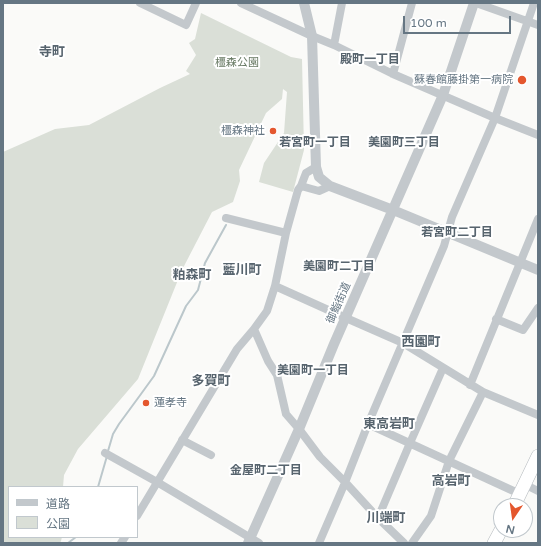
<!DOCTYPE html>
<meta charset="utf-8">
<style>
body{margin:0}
#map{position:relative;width:541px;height:546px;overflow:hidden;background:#fafaf8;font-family:"Varela Round","Noto Sans JP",sans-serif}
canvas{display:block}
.frame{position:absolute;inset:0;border:4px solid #657683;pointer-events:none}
.legend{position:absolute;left:8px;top:486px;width:130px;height:52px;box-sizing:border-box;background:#fff;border:1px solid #c1c8cd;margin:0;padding:5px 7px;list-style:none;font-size:12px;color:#657683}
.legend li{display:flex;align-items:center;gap:8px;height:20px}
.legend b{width:20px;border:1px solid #c1c8cd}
.north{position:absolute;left:493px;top:498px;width:40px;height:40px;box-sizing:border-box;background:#fff;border:1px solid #c1c8cd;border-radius:50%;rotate:193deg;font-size:11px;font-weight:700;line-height:16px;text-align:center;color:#657683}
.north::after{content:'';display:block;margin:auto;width:14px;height:18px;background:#e4572e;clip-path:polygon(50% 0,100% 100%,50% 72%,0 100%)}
.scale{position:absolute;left:403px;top:16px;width:108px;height:18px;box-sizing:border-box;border:2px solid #657683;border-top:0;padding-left:5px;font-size:12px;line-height:14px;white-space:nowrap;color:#657683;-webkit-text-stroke:3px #fff;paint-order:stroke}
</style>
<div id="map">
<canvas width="541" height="546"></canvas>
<div class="frame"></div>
<ul class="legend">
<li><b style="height:5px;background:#c3c8cc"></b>道路</li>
<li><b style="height:11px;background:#dadfd7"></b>公園</li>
</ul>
<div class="north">N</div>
<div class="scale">100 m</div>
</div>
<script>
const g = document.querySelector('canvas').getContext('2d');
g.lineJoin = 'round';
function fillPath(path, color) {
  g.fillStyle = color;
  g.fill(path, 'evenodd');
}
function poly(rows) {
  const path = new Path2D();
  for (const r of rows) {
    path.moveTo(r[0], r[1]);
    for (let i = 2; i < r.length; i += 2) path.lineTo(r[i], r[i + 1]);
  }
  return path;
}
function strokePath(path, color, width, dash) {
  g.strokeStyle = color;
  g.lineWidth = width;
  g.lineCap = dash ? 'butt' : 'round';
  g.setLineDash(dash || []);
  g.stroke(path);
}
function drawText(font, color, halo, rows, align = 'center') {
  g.font = font + ' "Varela Round","Noto Sans JP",sans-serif';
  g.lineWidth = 4;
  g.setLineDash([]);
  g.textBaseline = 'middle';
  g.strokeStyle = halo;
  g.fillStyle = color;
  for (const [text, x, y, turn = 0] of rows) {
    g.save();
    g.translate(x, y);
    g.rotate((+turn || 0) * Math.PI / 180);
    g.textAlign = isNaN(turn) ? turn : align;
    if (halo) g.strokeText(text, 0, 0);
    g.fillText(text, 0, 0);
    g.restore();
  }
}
const green = poly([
 [201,13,291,57,302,59,304,150,293,192,259,182,264,163,284,133,287,92,283,89,282,99,266,113,239,170,240,181,233,202,212,212,182,270,138,379,78,449,64,475,63,487,9,487,9,537,62,537,61,541,60,543,3,543,3,152,55,129,89,125,160,88,190,74,186,71,196,55,189,43,195,39]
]);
const stream = poly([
 [108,451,113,434,119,424,141,394,154,376,186,306,198,290,205,263,226,225],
 [98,487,107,456],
 [68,543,76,537]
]);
const minor = poly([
 [140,3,186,25,196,3],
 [241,3,312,36,334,45,393,74,495,118,538,135],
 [476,3,538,25],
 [334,45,342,3],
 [393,74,412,3],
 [301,186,306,173,316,167],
 [330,186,319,191,301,186,298,190,286,233,275,286,267,311,254,329,268,361,277,375,286,414,299,429,320,457,345,482,378,518,404,543],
 [226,218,286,233],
 [275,286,346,318,403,343,483,392,538,415],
 [496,319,523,330,538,308],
 [470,385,538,219],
 [368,424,520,494],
 [182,440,211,455],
 [105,453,157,482,259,543],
 [530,487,538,491],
 [137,516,237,349,254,329],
 [378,518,410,443,443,368],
 [121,543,125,537],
 [319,543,344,485,368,424,444,246,452,217,495,118,534,3],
 [412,543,431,516,449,461,483,392]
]);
const tertiary = poly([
 [304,3,312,36,316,167,319,177,330,186,393,210,538,270],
 [248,543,299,429,334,344,443,95,474,3]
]);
const trunk = poly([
 [514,506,538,456],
 [494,543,501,530]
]);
const markers = [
 [522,80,5,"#e4572e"],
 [273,131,4,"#e4572e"],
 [146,403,4,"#e4572e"]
];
const parkNames = [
 ["橿森公園",237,63]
];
const poiNames = [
 ["蘇春館藤掛第一病院",513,80],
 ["橿森神社",265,131],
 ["蓮孝寺",154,403,"left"]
];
const streetNames = [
 ["御鮨街道",339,303,-66]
];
const neighbourhoodNames = [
 ["殿町一丁目",370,60],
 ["若宮町一丁目",315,143],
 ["美園町三丁目",404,143],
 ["若宮町二丁目",457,233],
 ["美園町二丁目",339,267],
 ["美園町一丁目",313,371],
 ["金屋町二丁目",266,471]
];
const quarterNames = [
 ["寺町",52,53],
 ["藍川町",242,271],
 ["粕森町",192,276],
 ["西園町",421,343],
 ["多賀町",211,382],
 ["東高岩町",389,425],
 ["高岩町",451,482],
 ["川端町",386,519]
];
fillPath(green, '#dadfd7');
strokePath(stream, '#bbc7cb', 2);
strokePath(trunk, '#b4b9bd', 14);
strokePath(minor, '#c3c8cc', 8);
strokePath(tertiary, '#c3c8cc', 10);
strokePath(trunk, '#fff', 13);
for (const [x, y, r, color] of markers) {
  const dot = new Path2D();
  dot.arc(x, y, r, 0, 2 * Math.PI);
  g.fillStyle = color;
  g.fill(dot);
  strokePath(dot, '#fff', 1.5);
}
drawText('11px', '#687a64', '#fff', parkNames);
drawText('11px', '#657683', '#fff', poiNames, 'right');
drawText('11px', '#657683', '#fff', streetNames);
drawText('bold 12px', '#57646e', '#fff', neighbourhoodNames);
drawText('bold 13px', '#57646e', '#fff', quarterNames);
</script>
